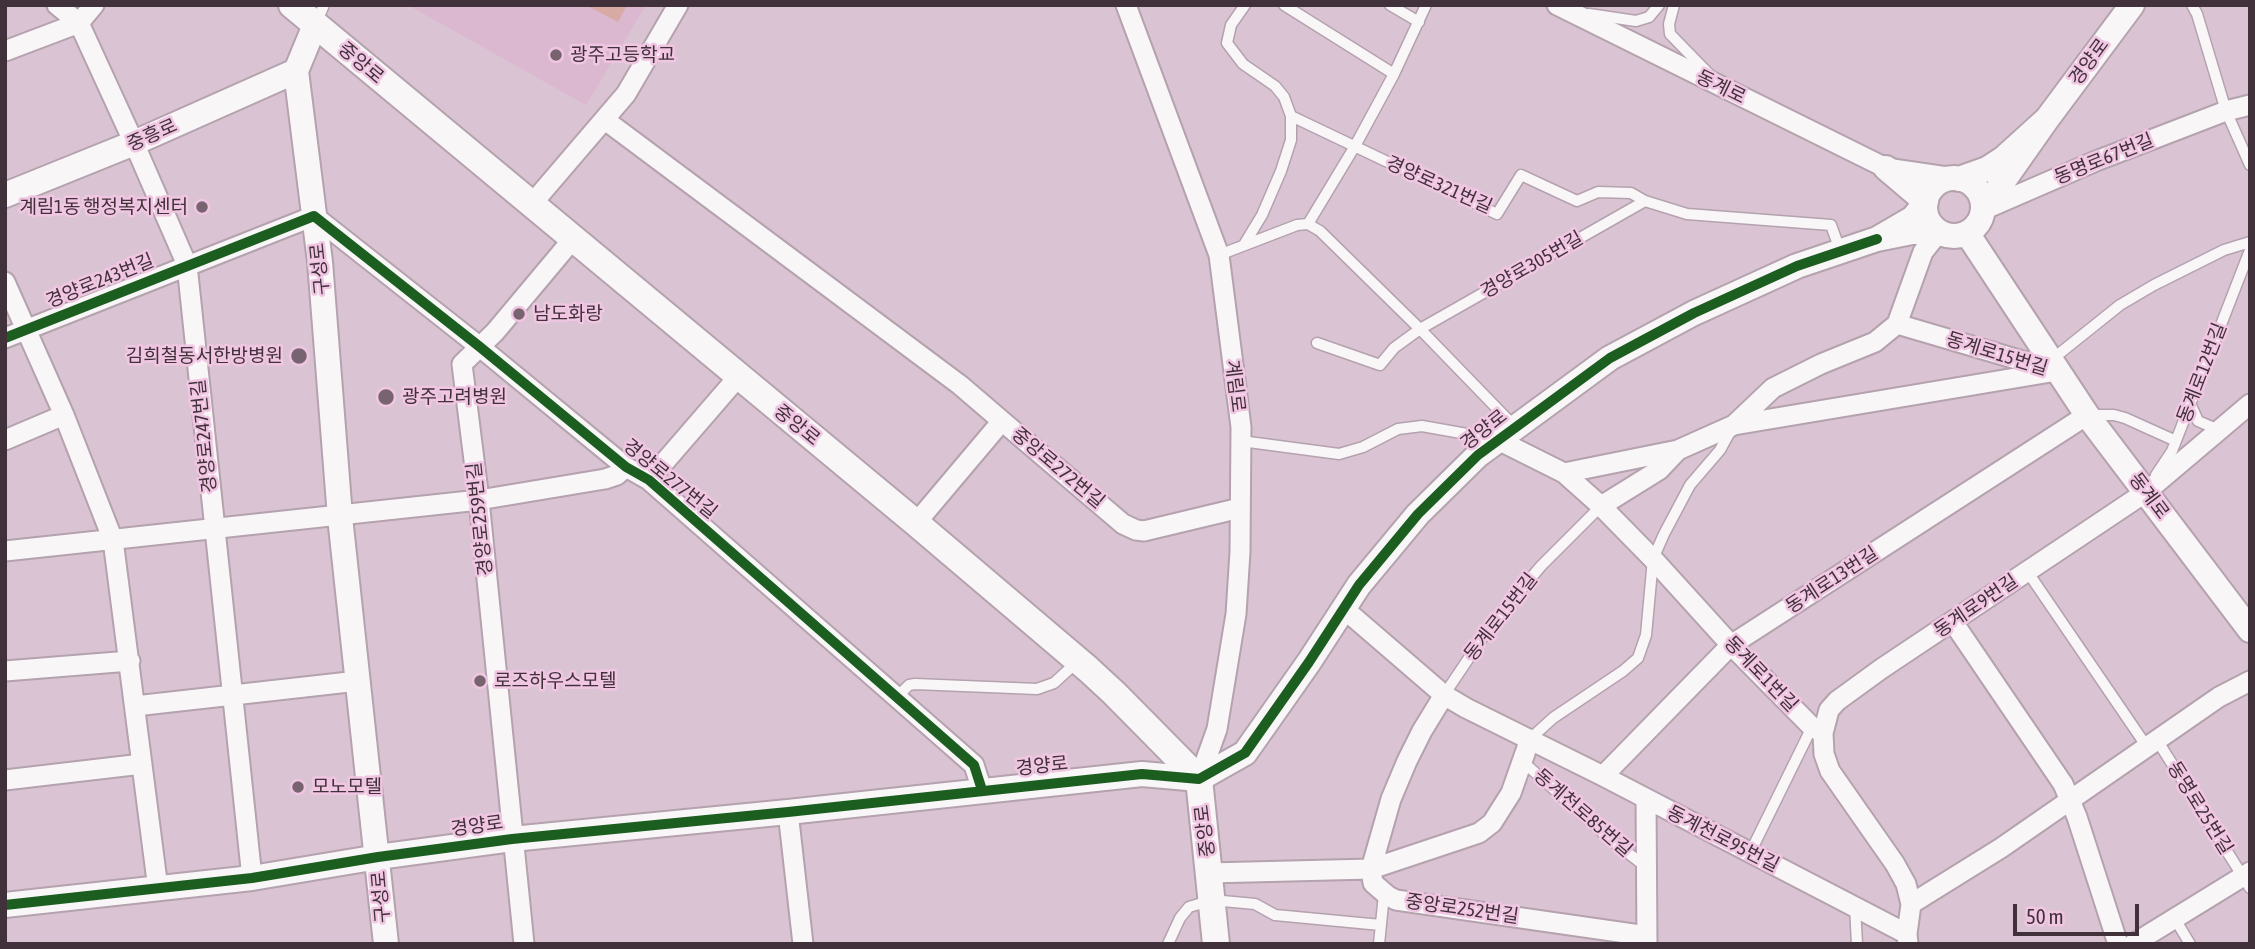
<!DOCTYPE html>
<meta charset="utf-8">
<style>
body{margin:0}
#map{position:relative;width:2255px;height:949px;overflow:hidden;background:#dac3d2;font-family:"Asap Condensed",sans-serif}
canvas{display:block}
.frame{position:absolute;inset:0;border:7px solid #41313b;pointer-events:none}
.scale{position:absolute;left:2013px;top:904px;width:126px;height:32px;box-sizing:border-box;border:4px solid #41313b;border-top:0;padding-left:9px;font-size:21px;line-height:24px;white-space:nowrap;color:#41313b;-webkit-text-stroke:5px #f1c6e2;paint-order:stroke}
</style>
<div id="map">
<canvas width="2255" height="949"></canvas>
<div class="frame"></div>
<div class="scale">50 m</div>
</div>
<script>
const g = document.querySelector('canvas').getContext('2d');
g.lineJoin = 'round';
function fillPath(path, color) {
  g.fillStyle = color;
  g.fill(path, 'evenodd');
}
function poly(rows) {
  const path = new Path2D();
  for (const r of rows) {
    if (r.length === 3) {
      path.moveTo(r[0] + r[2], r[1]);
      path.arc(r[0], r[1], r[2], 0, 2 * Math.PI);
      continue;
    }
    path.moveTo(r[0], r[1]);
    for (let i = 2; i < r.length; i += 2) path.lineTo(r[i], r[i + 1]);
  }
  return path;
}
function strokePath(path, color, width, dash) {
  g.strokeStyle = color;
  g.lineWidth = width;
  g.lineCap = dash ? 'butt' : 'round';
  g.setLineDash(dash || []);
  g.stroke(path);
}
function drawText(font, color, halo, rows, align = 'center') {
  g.font = font + ' "Asap Condensed","Noto Sans KR",sans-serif';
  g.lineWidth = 5;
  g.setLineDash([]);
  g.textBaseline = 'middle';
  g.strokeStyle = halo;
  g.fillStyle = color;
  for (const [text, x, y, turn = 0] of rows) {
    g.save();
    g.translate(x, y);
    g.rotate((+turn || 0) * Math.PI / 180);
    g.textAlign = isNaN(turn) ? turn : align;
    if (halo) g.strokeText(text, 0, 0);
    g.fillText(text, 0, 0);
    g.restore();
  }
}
const built = poly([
 [408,5,646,5,586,105]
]);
const green = poly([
 [586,5,627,5,618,22]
]);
const service = poly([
 [1284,5,1394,74],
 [1390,5,1419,22],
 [1674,5,1669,24,1670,34,1709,74],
 [2192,5,2197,14,2226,111,2250,165],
 [1589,14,1636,21,1649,17,1659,5],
 [317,21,324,5],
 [1291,116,1497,214,1521,175,1577,201,1598,192,1631,193,1645,201,1687,214,1831,225,1840,250],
 [1308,224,1355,146,1394,74,1426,5],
 [1245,243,1262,215,1281,171,1291,140,1291,116,1284,97,1275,86,1243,64,1227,43,1231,25,1245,5],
 [1219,255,1297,225,1308,224,1320,231,1420,329,1515,427],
 [1317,343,1380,365,1394,348,1420,329,1645,201],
 [2050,361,2120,305,2154,285,2224,250,2250,242],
 [2190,403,2198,421,2219,430],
 [2090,415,2114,415,2125,418,2176,441],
 [1241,441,1339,454,1363,447,1398,429,1422,426,1495,439],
 [2156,475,2172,451,2250,250],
 [2027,571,2147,747],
 [1444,695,1491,625,1541,566,1601,506],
 [897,697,909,685,915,684,1037,689,1054,683,1078,661],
 [1530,739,1553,718,1623,671,1638,658,1646,635,1653,559,1664,534,1690,485,1720,450,1731,430],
 [2157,740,2250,888],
 [1522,761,1611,840,1645,866],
 [1750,853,1812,727],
 [1855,906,1857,944],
 [2175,919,2190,944],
 [1168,944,1180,918,1189,907,1212,900,1255,904,1275,915,1381,925],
 [1379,944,1384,894]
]);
const minor = poly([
 [57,5,79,23,134,143,187,265,252,878],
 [1126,5,1219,255,1241,427,1240,552,1236,614,1217,729,1199,779],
 [1557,5,1886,168,1954,178],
 [5,51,79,23,94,5],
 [605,120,960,385,1002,421],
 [531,205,626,94,678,5],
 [1983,210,2096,161,2226,111,2250,105],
 [5,282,64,415,113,540,158,889],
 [1897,324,2050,369],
 [1897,324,1923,252,1939,232],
 [5,338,314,216,480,347,626,467,649,480,974,765,982,790],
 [1734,425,1773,388,1821,364,1875,342,1897,324],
 [5,440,64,415],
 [1498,440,1564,473,1678,450],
 [1564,473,1601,506,1653,559,1731,645,1812,727,1823,733,1824,754,1830,771,1895,864,1906,884,1911,904,1907,934,1908,944],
 [649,480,738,377],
 [1601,506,1659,470,1678,450,1734,425,2057,371],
 [916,523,1002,421,1123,524,1136,530,1144,531,1240,508],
 [5,551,479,500,605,479,617,475,626,467],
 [1343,608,1444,695,1466,708,1603,776,1907,934],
 [1953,622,2063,784,2077,817,2118,944],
 [5,671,130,661],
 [1444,695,1422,731,1407,761,1391,799,1371,869,1373,883,1388,896,1396,900,1647,936],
 [135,706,358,681],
 [1823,733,1829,710,1837,701,1881,669,2146,492,2250,404],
 [1603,776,1731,645,2087,415],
 [5,780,142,764],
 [1646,799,1647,944],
 [788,812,803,944],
 [1209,873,1371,869,1479,833,1492,823,1511,793,1530,739],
 [1911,904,2001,848,2219,697,2250,681],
 [524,944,479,500,462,364,495,332,572,240],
 [2133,944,2250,872]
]);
const tertiary = poly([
 [315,25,296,71,320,262,340,517,386,944],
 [2047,119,2132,5],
 [1886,168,1926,202,1913,218,1877,239,1912,232,1939,232],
 [1954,207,29],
 [1959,179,1987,169,2004,158,2047,119,1983,210],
 [5,195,134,143,296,71],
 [1967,233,2087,415,2250,630],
 [5,905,252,878,378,857,512,839,788,812,1142,774,1199,779,1245,753,1309,662,1359,585,1418,514,1478,455,1610,358,1694,313,1797,266,1877,239]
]);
const secondary = poly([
 [292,5,916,523,1088,669,1114,693,1199,779,1216,944]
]);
const cycleway = poly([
 [5,338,314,216,480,347,626,467,649,480,974,765,982,790],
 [5,905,252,878,378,857,512,839,788,812,1142,774,1199,779,1245,753,1309,662,1359,585,1418,514,1478,455,1610,358,1694,313,1797,266,1877,239]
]);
const markers = [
 [556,55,7,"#776470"],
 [202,207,7,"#776470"],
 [519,314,7,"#776470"],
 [299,356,9,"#776470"],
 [386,397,9,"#776470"],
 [480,681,7,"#776470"],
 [298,787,7,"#776470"]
];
const poiNames = [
 ["광주고등학교",570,55],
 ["계림1동 행정복지센터",188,207,"right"],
 ["남도화랑",533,314],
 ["김희철동서한방병원",283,356,"right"],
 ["광주고려병원",402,397],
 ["로즈하우스모텔",494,681],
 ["모노모텔",312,787]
];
const streetNames = [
 ["경양로",2089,62,-54],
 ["중앙로",361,63,40],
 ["동계로",1721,87,26],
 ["중흥로",152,135,-24],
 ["동명로67번길",2104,159,-22],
 ["경양로321번길",1439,185,24],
 ["경양로305번길",1532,265,-30],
 ["구성로",320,269,-96],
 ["경양로243번길",100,281,-22],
 ["동계로15번길",1997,354,17],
 ["동계로12번길",2202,373,-69],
 ["계림로",1235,386,83],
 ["중앙로",797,425,39],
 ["경양로",1484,430,-38],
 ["경양로247번길",204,436,-96],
 ["중앙로272번길",1058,468,40],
 ["경양로277번길",670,479,39],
 ["동계로",2149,496,53],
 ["경양로259번길",480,519,-96],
 ["동계로13번길",1832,580,-33],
 ["동계로9번길",1976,606,-34],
 ["동계로15번길",1501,617,-52],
 ["동계로1번길",1761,674,46],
 ["경양로",1042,766,-6],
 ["동명로25번길",2200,808,58],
 ["동계천로85번길",1583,813,41],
 ["경양로",477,826,-8],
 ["중앙로",1205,831,-97],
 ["동계천로95번길",1723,839,27],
 ["구성로",381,897,-95],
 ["중앙로252번길",1462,909,8]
];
fillPath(built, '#dcb7d0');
fillPath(green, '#d8aaa4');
strokePath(service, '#b4a2ae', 13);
strokePath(minor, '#b4a2ae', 23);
strokePath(tertiary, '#b4a2ae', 28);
strokePath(secondary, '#b4a2ae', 30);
strokePath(service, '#f9f6f8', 10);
strokePath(minor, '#f9f6f8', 19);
strokePath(tertiary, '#f9f6f8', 24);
strokePath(secondary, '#f9f6f8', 26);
strokePath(cycleway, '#1b5e20', 10);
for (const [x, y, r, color] of markers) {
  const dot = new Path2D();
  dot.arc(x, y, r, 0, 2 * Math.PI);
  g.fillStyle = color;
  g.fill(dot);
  strokePath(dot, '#f1c6e2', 2.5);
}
drawText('19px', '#41313b', '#f1c6e2', poiNames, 'left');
drawText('19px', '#41313b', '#f1c6e2', streetNames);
</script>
